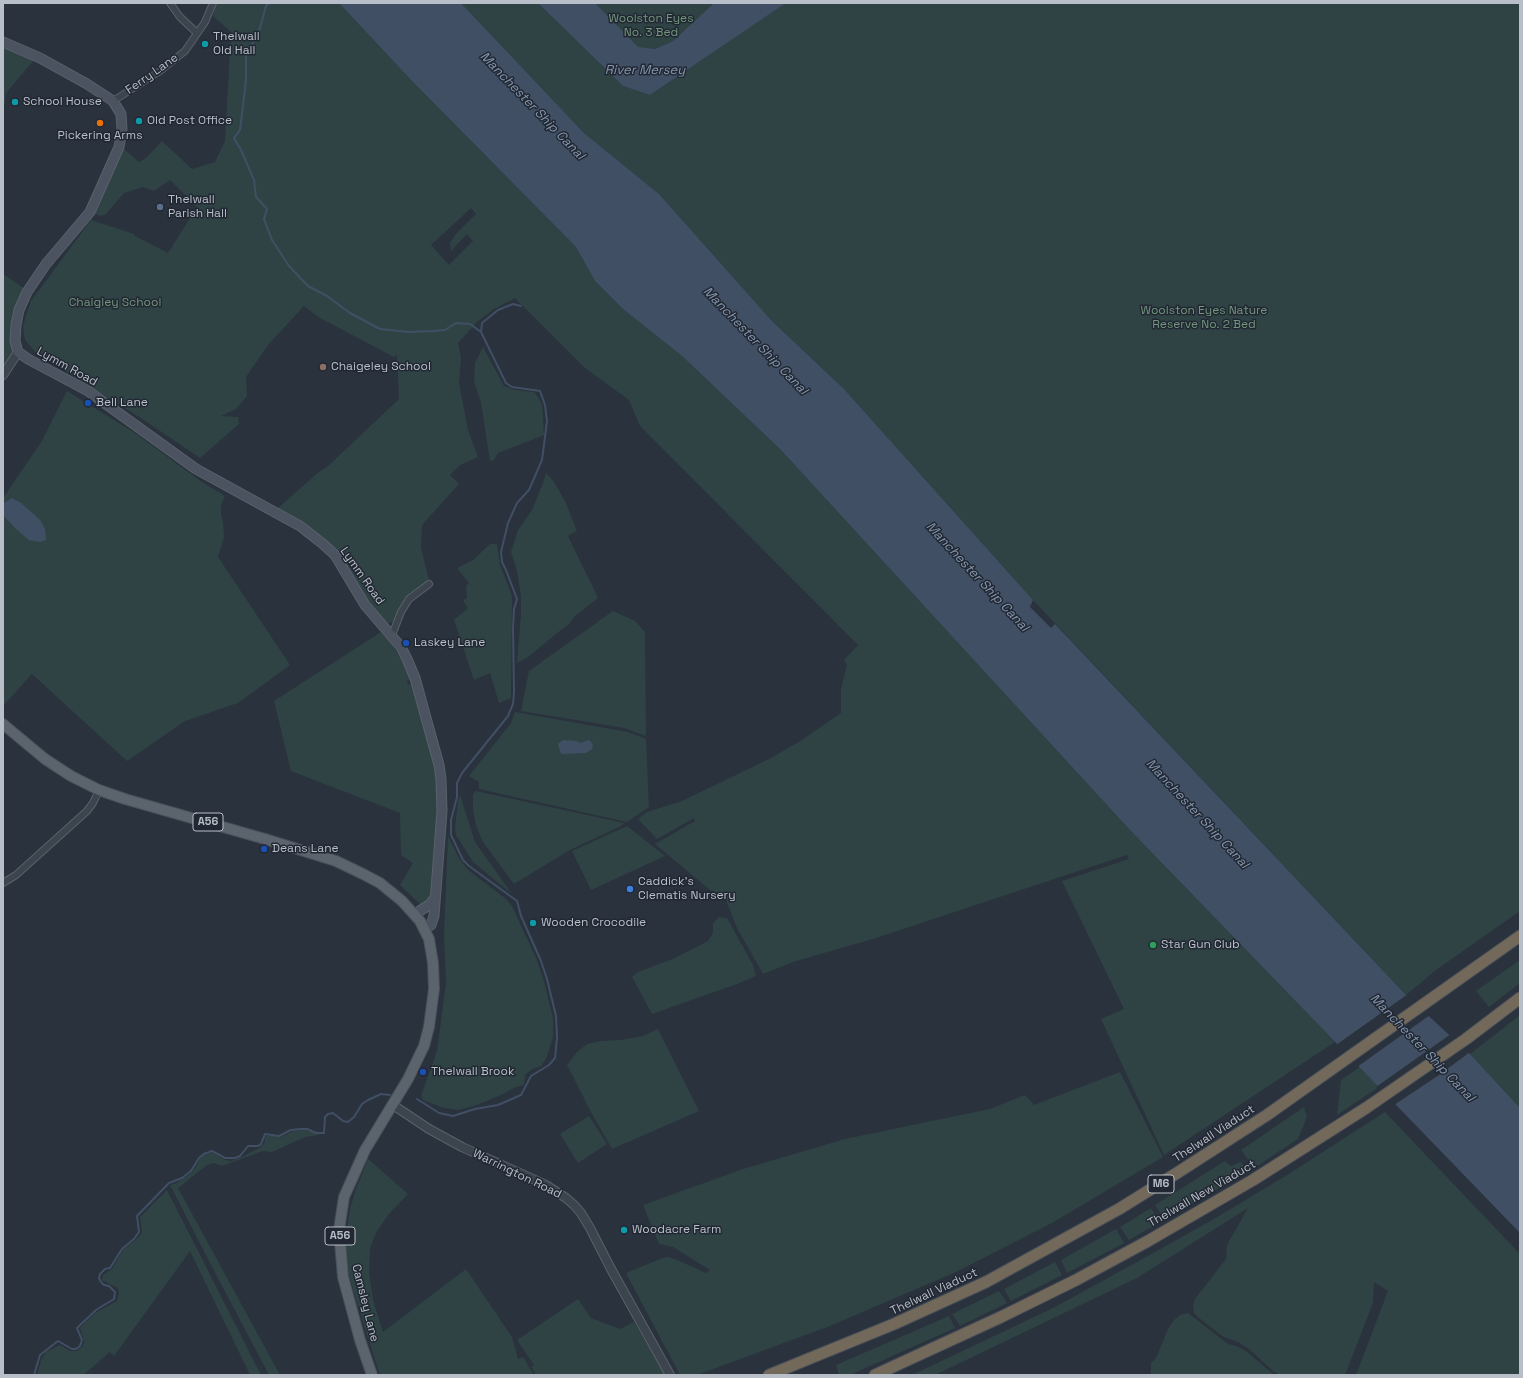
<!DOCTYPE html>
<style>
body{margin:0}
#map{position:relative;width:1523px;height:1378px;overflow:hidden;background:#29323d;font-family:"Space Grotesk",sans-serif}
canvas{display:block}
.frame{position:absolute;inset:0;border:4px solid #b9bfc8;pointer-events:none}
</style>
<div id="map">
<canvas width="1523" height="1378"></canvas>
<div class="frame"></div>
</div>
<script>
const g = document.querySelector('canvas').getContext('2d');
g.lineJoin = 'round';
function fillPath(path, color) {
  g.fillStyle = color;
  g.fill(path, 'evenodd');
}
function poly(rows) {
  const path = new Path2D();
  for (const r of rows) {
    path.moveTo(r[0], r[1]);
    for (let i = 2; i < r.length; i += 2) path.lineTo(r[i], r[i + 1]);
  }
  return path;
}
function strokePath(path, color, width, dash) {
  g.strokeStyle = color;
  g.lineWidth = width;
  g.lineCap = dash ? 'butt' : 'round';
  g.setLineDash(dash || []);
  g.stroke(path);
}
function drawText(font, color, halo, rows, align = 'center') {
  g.font = font + ' "Space Grotesk",sans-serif';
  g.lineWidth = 3;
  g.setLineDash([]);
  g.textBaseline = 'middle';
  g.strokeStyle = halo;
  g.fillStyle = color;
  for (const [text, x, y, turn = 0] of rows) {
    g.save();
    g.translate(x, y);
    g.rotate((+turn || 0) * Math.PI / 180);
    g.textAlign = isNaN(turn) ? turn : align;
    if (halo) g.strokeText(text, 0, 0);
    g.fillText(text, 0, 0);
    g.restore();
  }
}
const green = poly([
 [216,3,339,3,411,80,576,247,595,281,623,309,682,356,780,449,1129,829,1335,1042,1164,1155,1101,1019,1124,1009,1062,881,1129,859,1127,855,876,938,793,962,763,974,737,928,724,895,710,890,655,844,695,821,694,818,657,839,638,819,647,812,682,801,771,758,802,740,841,713,841,689,847,665,844,660,858,645,640,426,629,400,585,368,515,298,494,309,477,322,458,343,461,358,459,383,468,430,478,457,460,465,450,475,459,484,422,525,421,548,429,580,409,596,395,620,387,624,369,601,339,551,322,537,278,508,319,472,328,466,399,399,397,355,394,357,318,317,304,306,268,345,246,377,247,396,236,409,221,416,238,417,239,424,200,458,141,418,36,353,25,340,23,326,31,301,91,220,134,234,135,236,168,253,197,207,170,180,154,191,143,187,124,193,106,214,100,216,95,213,100,202,99,191,107,170,123,148,139,162,146,158,162,141,192,169,215,162,225,141,231,32,213,16],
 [471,208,476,214,455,235,450,243,451,251,467,234,473,241,449,265,431,245],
 [461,3,538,3,623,86,650,95,786,3,1520,3,1520,911,1436,970,1406,995,1033,600,844,389,772,321,659,194,584,133],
 [595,3,714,3,673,41,655,49,638,48],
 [3,48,34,60,6,93,3,115],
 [3,274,25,289,12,335,12,350,19,357,3,378],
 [483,347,504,386,515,390,534,392,538,397,542,405,543,418,544,435,498,453,494,460,490,461,481,403,474,381,475,363],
 [67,391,135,433,199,480,225,496,221,505,221,514,223,522,224,537,218,557,290,665,238,703,185,721,127,761,32,674,3,706,3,498,42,441],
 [546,473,554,482,565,501,577,531,568,536,598,598,575,616,569,624,556,634,528,657,517,663,521,614,521,596,517,571,511,552,518,530,532,510,543,483],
 [490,544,497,544,500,565,512,596,511,698,499,703,490,673,474,680,454,620,468,608,463,601,467,598,466,586,469,583,457,568,473,560],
 [613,611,635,621,645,632,646,736,624,728,521,711,529,671],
 [381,632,393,646,402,661,410,680,407,681,408,685,411,684,424,727,437,778,438,806,431,899,422,906,400,885,413,863,401,855,400,813,291,771,274,701],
 [515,712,628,732,646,739,649,807,627,822,479,789,479,782,469,776,511,723],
 [476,791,624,823,621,826,568,851,514,884,483,842,476,826,473,809,473,794],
 [460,795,475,842,512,894,473,862,456,835,455,828,458,801],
 [627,826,665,856,591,890,572,851],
 [448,836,459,858,468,870,505,898,512,906,536,958,544,981,553,1018,553,1037,547,1057,541,1066,532,1069,525,1075,524,1085,516,1087,501,1095,474,1106,458,1110,444,1108,423,1100,421,1096,437,1051,446,983,444,935],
 [719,917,727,918,753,965,756,976,737,984,652,1014,632,977,638,972,675,958,708,941,713,933,713,923],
 [1520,960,1520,983,1489,1007,1476,991],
 [1520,1015,1520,1108,1470,1054],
 [658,1029,699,1111,612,1149,591,1112,567,1065,577,1052,587,1044,602,1041,621,1040,643,1036],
 [1360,1067,1379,1087,1337,1115,1341,1080],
 [1120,1072,1163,1157,1052,1223,956,1272,830,1326,697,1375,680,1375,626,1273,660,1259,667,1257,675,1259,706,1273,710,1270,673,1247,659,1244,643,1205,743,1169,845,1139,990,1109,1025,1095,1034,1105],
 [1304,1107,1307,1117,1298,1139,1254,1168,1241,1150],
 [1385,1112,1520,1254,1520,1375,1356,1375,1388,1291,1374,1282,1373,1303,1345,1375,1280,1375,1273,1371,1249,1349,1238,1342,1222,1336,1199,1318,1194,1313,1193,1306,1195,1299,1226,1259,1227,1245,1248,1208,1137,1278,935,1375,912,1375,1055,1307,1155,1252,1214,1219,1287,1175],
 [589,1116,607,1144,578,1163,560,1134],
 [305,1130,319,1135,305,1137,272,1152,263,1151,222,1166,214,1163,207,1165,178,1188,280,1375,269,1375,210,1263,170,1185,177,1183,190,1174,196,1167,200,1159,204,1155,213,1153,225,1160,231,1161,242,1157,259,1148,265,1142,265,1137,269,1135,281,1137,294,1131],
 [368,1159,408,1194,389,1214,377,1231,370,1248,369,1272,373,1300,383,1332,466,1269,512,1337,518,1359,523,1357,534,1375,380,1375,357,1303,349,1275,346,1251,347,1229,350,1209,356,1189],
 [1225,1161,1231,1166,1240,1162,1249,1170,1165,1220,1155,1205],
 [167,1190,261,1375,250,1375,190,1251,114,1356,110,1352,83,1375,37,1375,41,1360,46,1352,60,1345,70,1351,77,1351,83,1346,84,1341,80,1328,95,1313,117,1301,119,1293,118,1288,102,1280,103,1275,112,1269,123,1250,138,1238,142,1232,140,1217],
 [1151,1208,1160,1222,1129,1240,1120,1227],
 [1116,1229,1124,1243,1067,1273,1061,1260],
 [1055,1262,1062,1275,1011,1301,1004,1289],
 [999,1291,1007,1303,960,1326,952,1314],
 [578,1299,591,1318,620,1329,634,1322,665,1375,536,1375,531,1367,534,1365,517,1340],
 [1188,1313,1228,1344,1236,1346,1246,1351,1274,1375,1151,1375,1151,1363,1156,1358,1168,1329,1174,1320,1180,1315],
 [949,1316,955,1328,850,1375,839,1375,836,1365]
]);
const water = poly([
 [339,3,461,3,584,133,659,194,772,321,844,389,1033,600,1030,607,1051,628,1055,624,1406,995,1470,1054,1520,1108,1520,1233,1129,829,780,449,682,356,623,309,595,281,576,247,411,80],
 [538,3,595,3,638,47,655,49,673,41,714,3,786,3,650,95,623,86],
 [12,498,21,503,40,520,45,529,46,540,40,542,29,540,16,529,3,515,4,503],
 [563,740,576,741,580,743,589,740,593,744,592,749,586,753,561,754,558,744]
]);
const pier = poly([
 [1408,994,1430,1015,1357,1067,1336,1045],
 [1451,1034,1470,1052,1439,1075,1394,1105,1376,1087]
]);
const stream = poly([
 [269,3,266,6,258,35,246,54,246,80,240,130,234,138,241,150,254,180,256,197,267,209,264,219,272,240,289,266,308,286,327,296,350,313,380,329,409,332,433,331,445,330,456,323,470,324,481,332],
 [417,1099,439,1113,453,1116,475,1109,498,1105,521,1095,531,1076,549,1065,555,1058,557,1038,556,1016,547,979,541,961,521,916,517,901,469,866,463,860,451,835,451,820,457,797,457,783,462,773,508,716,513,704,514,692,513,628,514,609,517,599,506,570,502,562,501,552,508,523,517,503,529,490,542,460,547,421,545,405,540,391,512,387,506,383,481,332,482,323,498,310,513,304,521,306],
 [34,1375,40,1355,58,1341,72,1349,76,1349,80,1346,82,1340,77,1328,96,1310,114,1299,115,1292,109,1286,104,1285,101,1282,99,1278,100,1274,105,1269,110,1268,122,1249,134,1239,139,1232,137,1216,169,1183,182,1178,191,1171,199,1158,204,1154,212,1151,225,1158,235,1158,240,1156,248,1146,258,1146,261,1144,265,1134,279,1136,291,1130,301,1129,307,1129,316,1133,324,1133,325,1117,328,1114,333,1113,343,1121,348,1122,354,1117,362,1104,368,1100,381,1094,390,1095]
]);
const minor = poly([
 [170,3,180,17,197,33],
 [113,101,160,71,185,51,205,22,213,3],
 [392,635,401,612,409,599,429,584],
 [3,883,16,875,87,811,93,803,99,790]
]);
const tertiary = poly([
 [3,375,18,352],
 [393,1105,429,1129,462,1147,546,1185,566,1198,574,1205,581,1213,590,1228,611,1269,670,1375]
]);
const secondary = poly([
 [3,42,40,58,87,84,113,101,121,114,122,129,119,147,90,212,46,264,27,292,19,310,16,325,15,341,18,352,28,359,88,391,196,469,300,526,323,544,335,555,365,605,401,647,407,659,415,678,439,765,441,779,442,811,434,916,431,925,424,929],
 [415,914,429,905,435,898]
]);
const primary = poly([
 [3,724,45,759,71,776,99,790,125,799,265,839,336,861,363,874,380,883,402,901,420,921,429,939,433,963,434,989,429,1027,424,1046,408,1079,365,1150,344,1197,339,1230,343,1277,360,1340,372,1375]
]);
const motorway = poly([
 [769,1375,894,1324,986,1282,1119,1209,1177,1173,1267,1115,1520,936],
 [875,1375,1001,1317,1076,1280,1148,1241,1253,1180,1366,1108,1466,1039,1520,998]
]);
const markers = [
 [205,44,4,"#0f9aa8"],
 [15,102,4,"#0f9aa8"],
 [139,121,4,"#0f9aa8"],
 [100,123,4,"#e8710a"],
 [160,207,4,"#5c6f8a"],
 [323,367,4,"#8d6e63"],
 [88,403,4,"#1a4fb4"],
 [406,643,4,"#1a4fb4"],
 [264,849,4,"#1a4fb4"],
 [630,889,4,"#3f7fe0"],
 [533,923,4,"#0f9aa8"],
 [1153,945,4,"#2e9e5b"],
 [423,1072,4,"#1a4fb4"],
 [624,1230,4,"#0f9aa8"]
];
const shields = [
 [208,822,30],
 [1161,1184,26],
 [340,1236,30]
];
const shieldNames = [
 ["A56",208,822],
 ["M6",1161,1184],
 ["A56",340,1236]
];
const parkNames = [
 ["Woolston Eyes",651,19],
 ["No. 3 Bed",651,33],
 ["Chaigley School",115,303],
 ["Woolston Eyes Nature",1204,311],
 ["Reserve No. 2 Bed",1204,325]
];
const poiNames = [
 ["Thelwall",213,37],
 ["Old Hall",213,51],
 ["School House",23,102],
 ["Old Post Office",147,121],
 ["Pickering Arms",100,136,"center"],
 ["Thelwall",168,200],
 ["Parish Hall",168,214],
 ["Chaigeley School",331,367],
 ["Bell Lane",96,403],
 ["Laskey Lane",414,643],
 ["Deans Lane",272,849],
 ["Caddick's",638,882],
 ["Clematis Nursery",638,896],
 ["Wooden Crocodile",541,923],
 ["Star Gun Club",1161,945],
 ["Thelwall Brook",431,1072],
 ["Woodacre Farm",632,1230]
];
const streetNames = [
 ["Ferry Lane",152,74,-35],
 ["Lymm Road",67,367,29],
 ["Lymm Road",362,576,55],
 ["Thelwall Viaduct",1214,1134,-33],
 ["Warrington Road",517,1174,26],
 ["Thelwall New Viaduct",1202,1194,-30],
 ["Thelwall Viaduct",934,1292,-25],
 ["Camsley Lane",365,1303,76]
];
const waterNames = [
 ["River Mersey",645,70],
 ["Manchester Ship Canal",532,106,46],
 ["Manchester Ship Canal",755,341,46],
 ["Manchester Ship Canal",977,577,47],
 ["Manchester Ship Canal",1197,814,47],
 ["Manchester Ship Canal",1422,1048,46]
];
fillPath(green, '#304344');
fillPath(water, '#414f64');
fillPath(pier, '#29323d');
strokePath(stream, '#414f64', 2);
strokePath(minor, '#5a616b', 8);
strokePath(tertiary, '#5a616b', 10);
strokePath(secondary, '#5a616b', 11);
strokePath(primary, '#494f5a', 12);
strokePath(motorway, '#474e58', 13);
strokePath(minor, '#3c444e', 6);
strokePath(tertiary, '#3c444e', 8);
strokePath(secondary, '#4b5360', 9);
strokePath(primary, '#5b636d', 10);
strokePath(motorway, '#73695a', 11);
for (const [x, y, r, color] of markers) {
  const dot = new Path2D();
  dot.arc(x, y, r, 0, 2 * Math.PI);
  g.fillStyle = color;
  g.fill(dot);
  strokePath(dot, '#212833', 1.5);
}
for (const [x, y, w] of shields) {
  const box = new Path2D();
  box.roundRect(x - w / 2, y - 9, w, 18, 3);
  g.fillStyle = '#212833';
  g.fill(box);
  strokePath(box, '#b9bfc8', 1);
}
drawText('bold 11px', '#b9bfc8', null, shieldNames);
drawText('12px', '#73967b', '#212833', parkNames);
drawText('12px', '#b9bfc8', '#212833', poiNames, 'left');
drawText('12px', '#b9bfc8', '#212833', streetNames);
drawText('italic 13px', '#8495ac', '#212833', waterNames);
</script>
